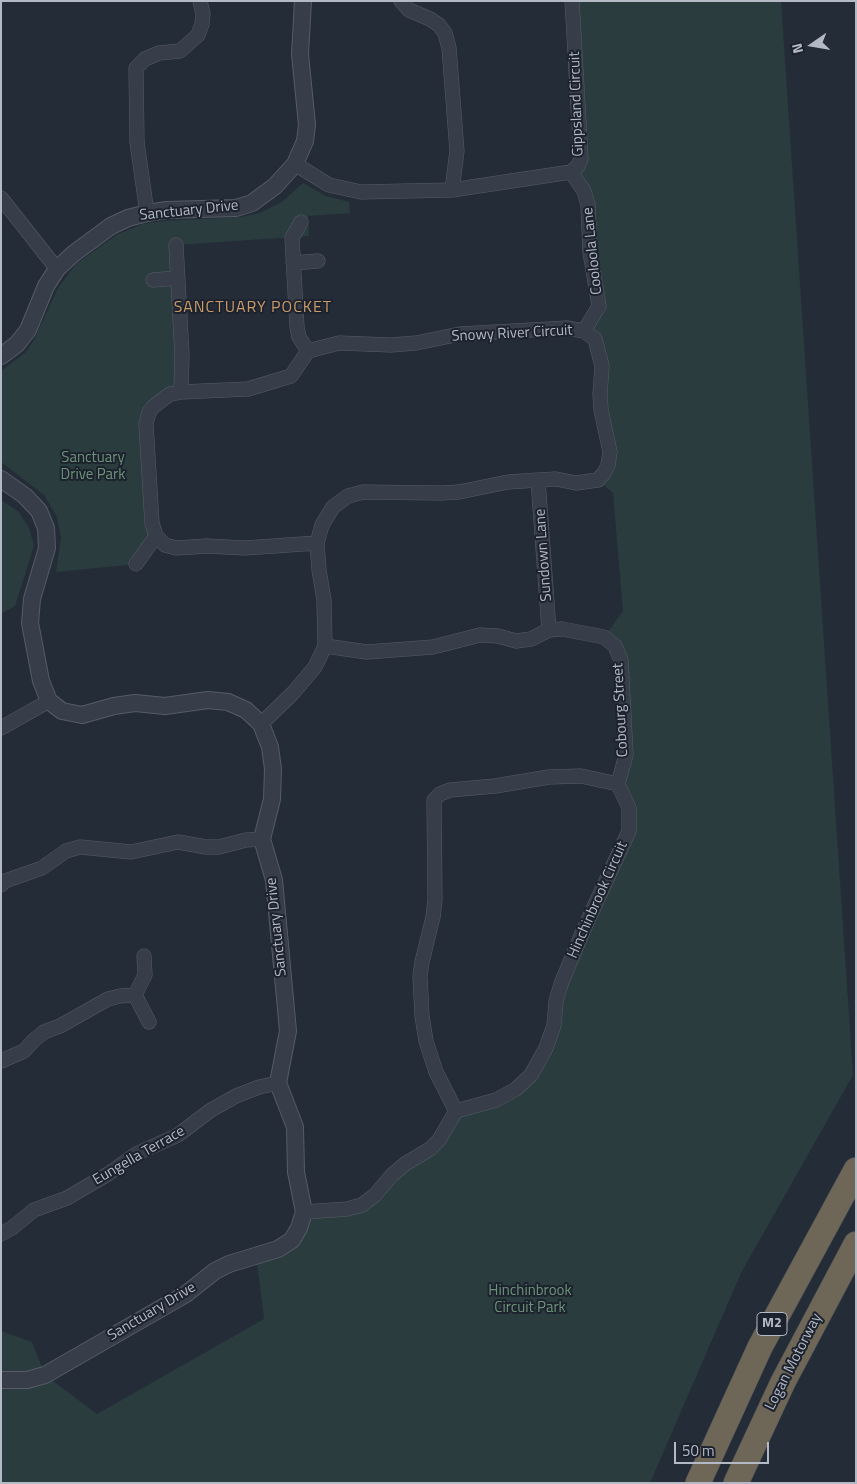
<!DOCTYPE html>
<style>
body{margin:0}
#map{position:relative;width:857px;height:1484px;overflow:hidden;background:#242c38;font-family:"Titillium Web",sans-serif}
canvas{display:block}
.frame{position:absolute;inset:0;border:2px solid #b3b9c5;pointer-events:none}
.north{position:absolute;left:787px;top:20px;width:50px;height:50px;-webkit-text-stroke:4px #1d232e;paint-order:stroke;rotate:257deg;font-size:14px;font-weight:700;line-height:20px;text-align:center;color:#b3b9c5}
.north::after{content:'';display:block;margin:auto;width:18px;height:22px;background:#b3b9c5;clip-path:polygon(50% 0,100% 100%,50% 72%,0 100%)}
.scale{position:absolute;left:674px;top:1442px;width:95px;height:22px;box-sizing:border-box;border:2px solid #b3b9c5;border-top:0;padding-left:6px;font-size:15px;line-height:18px;white-space:nowrap;color:#b3b9c5;-webkit-text-stroke:4px #1d232e;paint-order:stroke}
</style>
<div id="map">
<canvas width="857" height="1484"></canvas>
<div class="frame"></div>
<div class="north">N</div>
<div class="scale">50 m</div>
</div>
<script>
const g = document.querySelector('canvas').getContext('2d');
g.lineJoin = 'round';
function fillPath(path, color) {
  g.fillStyle = color;
  g.fill(path, 'evenodd');
}
function poly(rows) {
  const path = new Path2D();
  for (const r of rows) {
    path.moveTo(r[0], r[1]);
    for (let i = 2; i < r.length; i += 2) path.lineTo(r[i], r[i + 1]);
  }
  return path;
}
function strokePath(path, color, width, dash) {
  g.strokeStyle = color;
  g.lineWidth = width;
  g.lineCap = dash ? 'butt' : 'round';
  g.setLineDash(dash || []);
  g.stroke(path);
}
function drawText(font, color, halo, rows, align = 'center') {
  g.font = font + ' "Titillium Web",sans-serif';
  g.lineWidth = 4;
  g.setLineDash([]);
  g.textBaseline = 'middle';
  g.strokeStyle = halo;
  g.fillStyle = color;
  for (const [text, x, y, turn = 0] of rows) {
    g.save();
    g.translate(x, y);
    g.rotate((+turn || 0) * Math.PI / 180);
    g.textAlign = isNaN(turn) ? turn : align;
    if (halo) g.strokeText(text, 0, 0);
    g.fillText(text, 0, 0);
    g.restore();
  }
}
const green = poly([
 [572,1,781,1,853,1075,741,1273,650,1483,1,1483,1,1331,32,1342,45,1375,97,1414,264,1319,256,1255,278,1249,304,1212,347,1209,430,1149,456,1111,496,1100,531,1075,556,1001,629,831,623,770,621,660,604,637,623,611,613,493,598,480,604,473,602,366,584,331,599,305,578,166],
 [303,183,326,196,349,202,350,213,308,216,309,236,176,245,181,392,149,412,156,536,136,564,56,572,61,538,57,517,44,495,1,462,1,371,26,352,34,340,58,288,76,264,118,234,143,224,163,221,242,217,260,213,282,202],
 [1,500,19,512,29,528,34,546,15,606,1,614]
]);
const minor = poly([
 [401,1,409,10,430,19,439,25,445,33,449,48,457,151,452,190],
 [295,164,329,185,361,192,452,190,571,172,578,166,581,159,572,1],
 [571,172,584,191,588,205,590,252,599,306,584,331],
 [1,198,57,269],
 [147,213,137,142,136,68,145,59,159,53,180,51,198,35,202,24,203,14,200,1],
 [301,222,292,238,297,327,299,337,308,351],
 [176,245,182,355,181,392],
 [293,263,318,261],
 [153,280,178,278],
 [538,480,549,630],
 [317,543,245,548,207,546,176,548,165,545,156,536,152,523,146,424,149,412,154,406,170,394,181,392,248,389,291,376,308,351,339,343,391,345,416,343,460,334,567,328,584,331,595,339,602,366,600,394,601,410,610,452,608,465,604,473,598,480,576,483,556,479,538,480,508,482,459,492,441,493,363,492,348,496,333,507,322,525,317,543,319,570,324,600,325,646],
 [136,564,156,536],
 [261,724,293,693,315,667,325,646,367,652,433,647,480,635,498,636,516,641,531,639,549,630,562,629,604,637,615,646,621,660,626,755,618,784],
 [1,728,49,701],
 [1,885,5,881,42,868,66,851,80,847,131,852,178,842,206,847,219,847,246,840,262,839],
 [144,956,145,975,135,995,149,1022],
 [1,1061,24,1051,34,1040,44,1032,60,1026,108,999,120,996,135,995],
 [456,1111,436,1072,426,1041,422,1016,420,976,422,962,433,917,435,900,434,800,440,794,450,790,495,786,549,777,581,776,618,784],
 [304,1212,347,1209,362,1205,375,1195,392,1175,405,1164,430,1149,439,1140,456,1111,496,1100,516,1089,531,1075,546,1048,554,1025,556,1001,561,984,583,931,629,831,629,808,618,784],
 [1,1234,12,1228,34,1210,67,1198,108,1174,136,1154,178,1135,211,1110,236,1096,259,1087,278,1083]
]);
const tertiary = poly([
 [1,356,17,344,28,330,46,286,57,269,73,254,111,226,128,218,147,213,167,210,236,208,252,203,275,186,295,164,305,141,307,125,300,54,303,1],
 [1,479,25,496,39,511,46,528,47,548,32,599,30,623,41,681,49,701,62,711,82,715,114,706,135,703,165,706,208,700,228,702,246,710,261,724,270,747,273,769,272,799,262,839,274,880,288,1031,278,1083,295,1127,296,1172,304,1212,299,1228,292,1240,278,1249,229,1264,215,1271,186,1294,45,1375,27,1380,1,1380]
]);
const motorway = poly([
 [698,1483,760,1347,856,1170],
 [736,1483,783,1382,856,1244]
]);
const shields = [
 [772,1324,30]
];
const shieldNames = [
 ["M2",772,1324]
];
const streetNames = [
 ["Gippsland Circuit",577,104,-92],
 ["Sanctuary Drive",189,211,-6],
 ["Cooloola Lane",593,251,-96],
 ["Snowy River Circuit",512,334,-3],
 ["Sundown Lane",544,555,-94],
 ["Cobourg Street",621,710,-93],
 ["Hinchinbrook Circuit",598,900,-66],
 ["Sanctuary Drive",277,927,-96],
 ["Eungella Terrace",139,1156,-30],
 ["Sanctuary Drive",152,1312,-31],
 ["Logan Motorway",794,1362,-63]
];
const parkNames = [
 ["Sanctuary",93,458],
 ["Drive Park",93,475],
 ["Hinchinbrook",530,1291],
 ["Circuit Park",530,1308]
];
const neighbourhoodNames = [
 ["SANCTUARY POCKET",253,308]
];
fillPath(green, '#2a3c3e');
strokePath(minor, '#565c67', 15);
strokePath(tertiary, '#565c67', 18);
strokePath(motorway, '#434954', 26);
strokePath(minor, '#383e49', 14);
strokePath(tertiary, '#383e49', 16);
strokePath(motorway, '#6e6656', 25);
for (const [x, y, w] of shields) {
  const box = new Path2D();
  box.roundRect(x - w / 2, y - 11.5, w, 23, 4);
  g.fillStyle = '#1d232e';
  g.fill(box);
  strokePath(box, '#b3b9c5', 1);
}
drawText('bold 14px', '#b3b9c5', null, shieldNames);
drawText('15px', '#b3b9c5', '#1d232e', streetNames);
drawText('15px', '#6c9378', '#1d232e', parkNames);
g.letterSpacing = '1px';
drawText('16px', '#c99a6a', '#1d232e', neighbourhoodNames);
g.letterSpacing = '0px';
</script>
